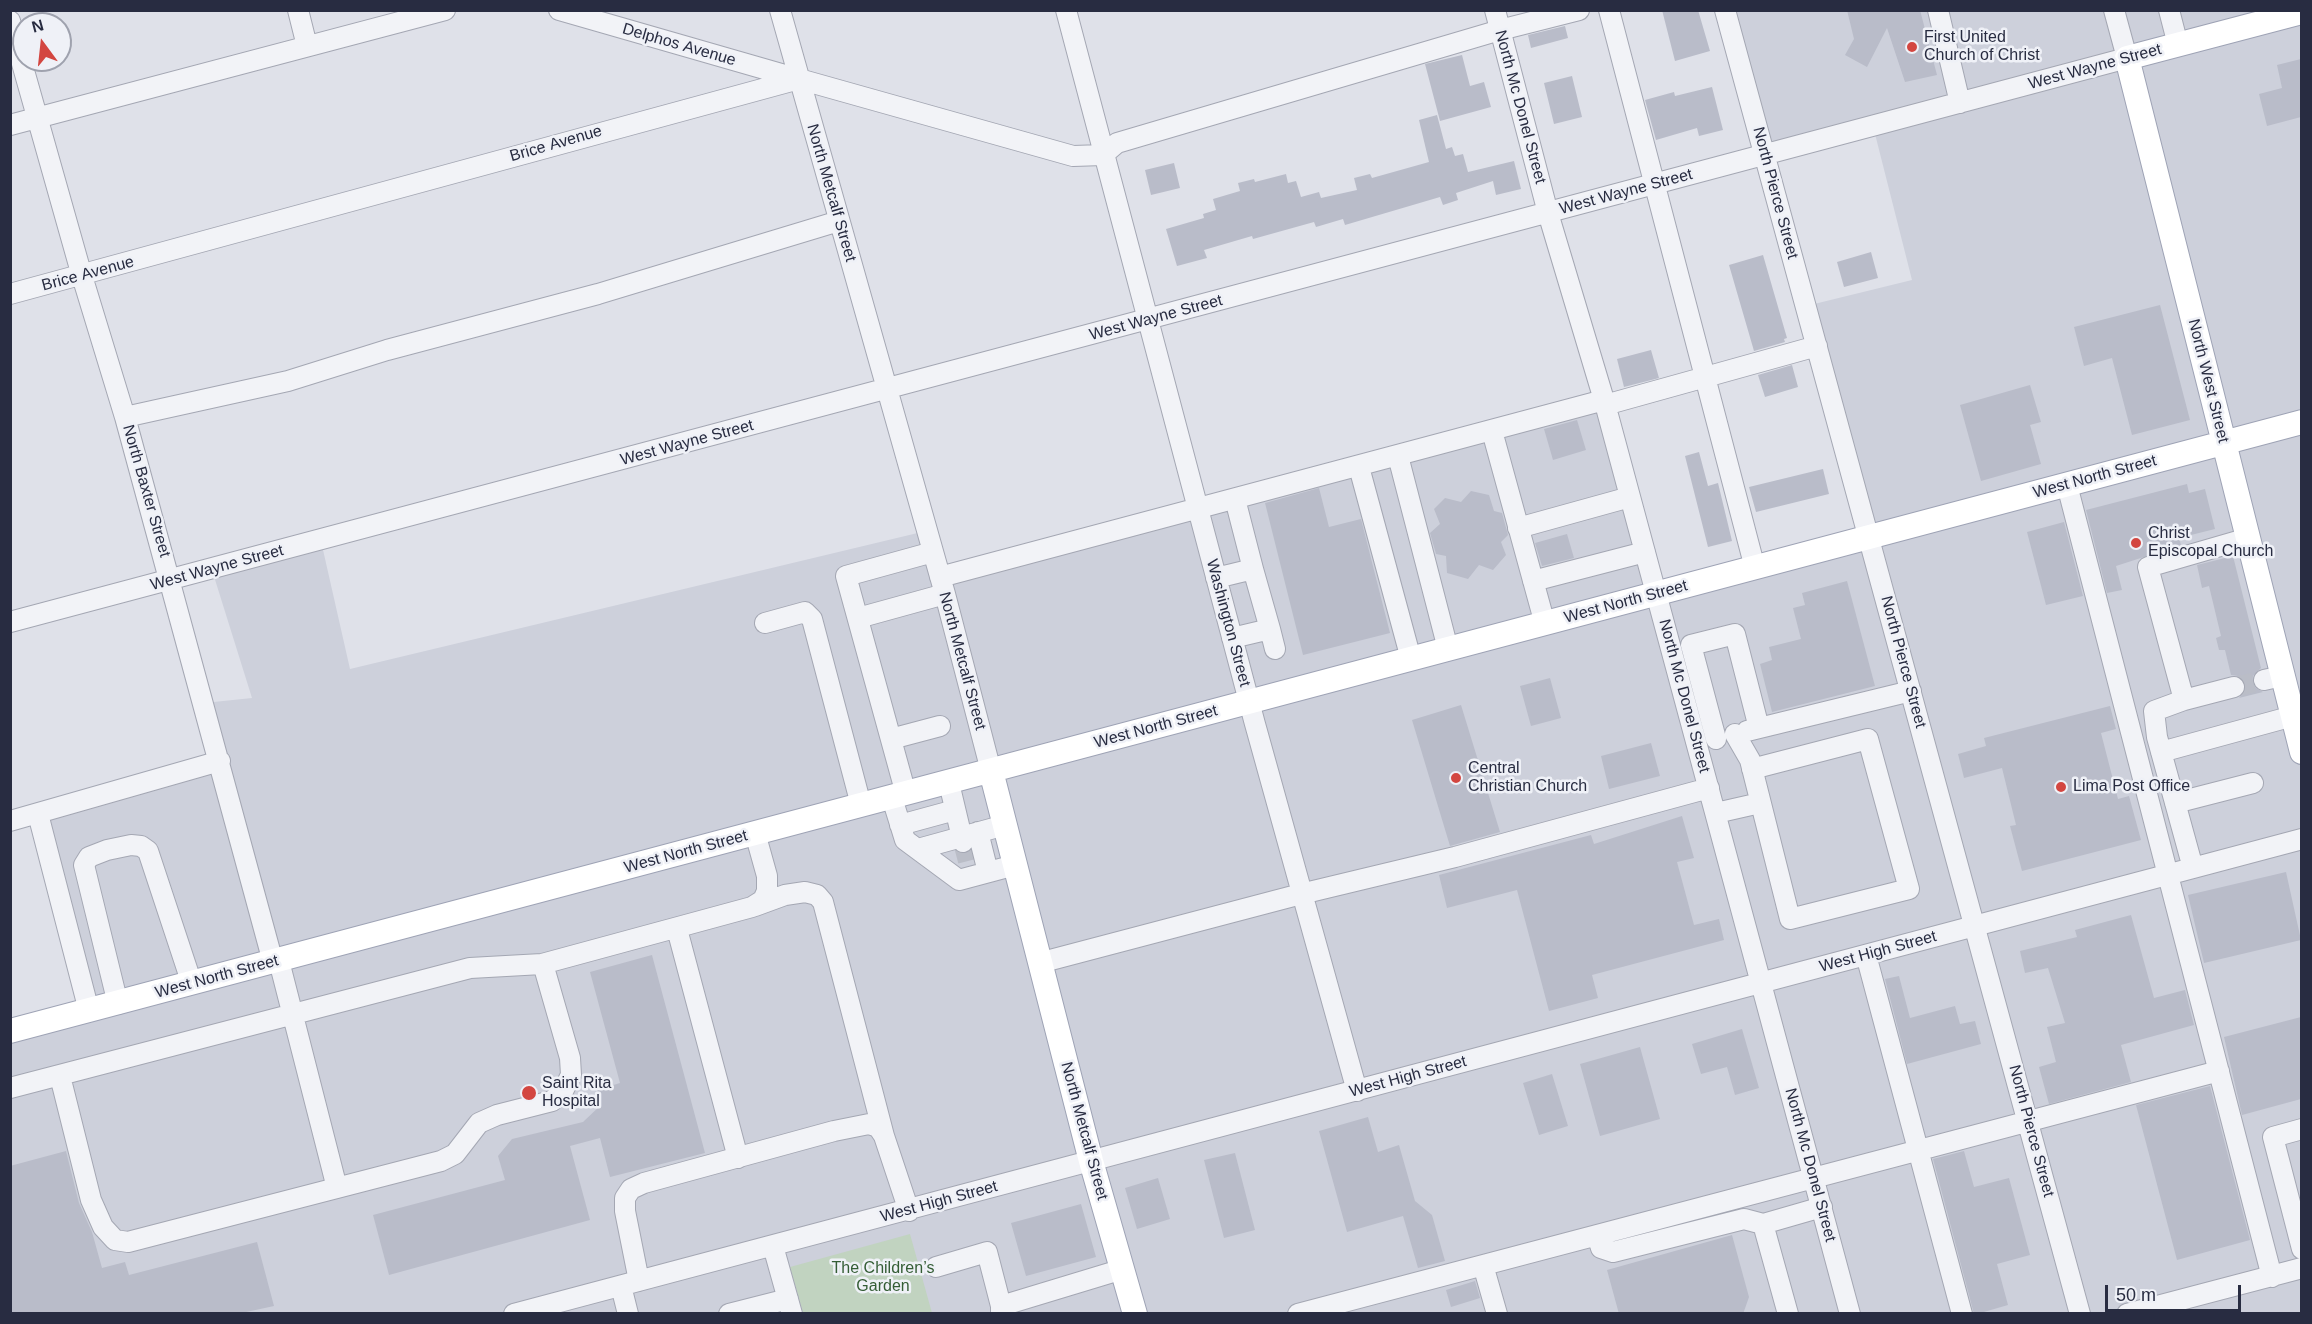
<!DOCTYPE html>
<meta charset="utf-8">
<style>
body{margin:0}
#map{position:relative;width:2312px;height:1324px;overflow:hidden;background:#dfe1e9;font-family:Arial,sans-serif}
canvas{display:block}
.frame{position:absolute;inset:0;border:12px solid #282c41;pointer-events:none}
.north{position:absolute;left:12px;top:12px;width:60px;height:60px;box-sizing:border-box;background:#eff1f7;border:2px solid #9fa2ae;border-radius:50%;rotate:345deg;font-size:16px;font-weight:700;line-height:24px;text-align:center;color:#282c41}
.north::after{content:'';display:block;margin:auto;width:21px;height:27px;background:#d34640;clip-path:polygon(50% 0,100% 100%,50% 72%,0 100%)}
.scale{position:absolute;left:2105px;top:1285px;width:136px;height:27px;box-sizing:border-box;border:3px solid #282c41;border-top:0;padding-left:8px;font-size:18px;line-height:21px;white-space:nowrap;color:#282c41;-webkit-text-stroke:4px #eff1f7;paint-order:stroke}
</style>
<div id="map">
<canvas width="2312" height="1324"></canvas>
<div class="frame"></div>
<div class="north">N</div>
<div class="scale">50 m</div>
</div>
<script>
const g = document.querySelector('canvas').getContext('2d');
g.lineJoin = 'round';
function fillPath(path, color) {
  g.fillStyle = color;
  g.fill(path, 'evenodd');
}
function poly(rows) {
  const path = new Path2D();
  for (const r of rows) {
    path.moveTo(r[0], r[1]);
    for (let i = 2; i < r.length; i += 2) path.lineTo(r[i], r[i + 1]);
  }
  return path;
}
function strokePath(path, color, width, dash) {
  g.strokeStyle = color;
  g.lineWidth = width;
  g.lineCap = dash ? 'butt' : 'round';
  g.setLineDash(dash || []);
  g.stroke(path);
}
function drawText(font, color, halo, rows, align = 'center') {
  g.font = font + ' Arial,sans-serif';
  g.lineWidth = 5;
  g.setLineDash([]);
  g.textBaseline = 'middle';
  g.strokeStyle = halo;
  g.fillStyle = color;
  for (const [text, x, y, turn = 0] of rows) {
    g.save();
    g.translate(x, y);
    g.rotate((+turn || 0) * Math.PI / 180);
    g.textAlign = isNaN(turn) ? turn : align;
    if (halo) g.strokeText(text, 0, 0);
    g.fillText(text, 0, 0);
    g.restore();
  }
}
const built = poly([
 [1725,11,2301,11,2301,1313,11,1314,11,1031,89,1011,38,814,220,761,204,703,252,698,212,570,321,541,350,669,926,531,938,573,1604,400,1656,594,1869,537,1806,306,1912,280,1873,126,1765,155]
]);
const green = poly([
 [910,1234,932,1313,803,1313,790,1267]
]);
const building = poly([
 [1662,10,1698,10,1710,51,1675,61],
 [1847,10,1920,10,1937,75,1905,82,1887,28,1867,67,1845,55,1854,39],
 [1565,26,1568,38,1531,48,1528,35],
 [1462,55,1470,86,1484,82,1491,107,1440,121,1425,64],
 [2301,59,2301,117,2267,126,2259,94,2282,88,2277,65],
 [1572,76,1582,117,1554,124,1544,83],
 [1712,87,1723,130,1699,136,1697,128,1656,140,1645,100,1674,92,1675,96],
 [1437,115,1446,149,1452,147,1455,156,1463,154,1468,172,1514,161,1521,189,1496,195,1493,181,1456,193,1458,200,1443,205,1440,197,1345,225,1343,219,1316,227,1314,222,1253,239,1252,236,1204,250,1207,258,1177,266,1166,229,1204,218,1203,214,1216,210,1213,199,1240,191,1238,183,1254,179,1255,182,1286,174,1288,183,1296,181,1301,197,1319,192,1321,198,1357,190,1354,178,1370,174,1372,178,1429,162,1419,120],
 [1174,163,1180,188,1151,195,1145,170],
 [1871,252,1878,278,1844,287,1837,262],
 [1763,255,1787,338,1784,339,1785,342,1754,351,1729,265],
 [2160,305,2190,420,2132,435,2112,358,2084,366,2074,327],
 [1651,350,1659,378,1624,387,1617,359],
 [1792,365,1798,387,1765,397,1758,375],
 [2030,385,2041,422,2030,425,2041,464,1981,481,1960,405],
 [1577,420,1586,450,1553,460,1544,429],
 [1699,452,1708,486,1718,483,1732,541,1708,547,1685,456],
 [1823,469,1829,494,1756,512,1749,487],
 [2187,484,2189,493,2205,489,2215,529,2179,538,2181,545,2116,566,2122,590,2107,593,2086,510],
 [1319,488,1329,527,1361,519,1390,633,1303,655,1265,503],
 [1471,491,1489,495,1494,511,1502,513,1508,535,1501,542,1506,555,1493,570,1479,565,1468,579,1447,573,1446,556,1436,554,1430,533,1440,524,1434,509,1445,498,1461,502],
 [2064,522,2083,596,2046,605,2027,532],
 [1567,534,1574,558,1542,566,1535,543],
 [2233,556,2261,668,2253,676,2252,683,2256,688,2263,692,2239,698,2245,691,2245,683,2238,676,2231,675,2225,650,2219,650,2216,638,2221,636,2209,586,2202,588,2197,565],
 [1847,581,1875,686,1772,712,1760,664,1772,660,1769,647,1801,639,1793,608,1805,605,1802,593],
 [1550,678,1561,718,1531,726,1520,686],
 [1461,705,1500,832,1450,846,1412,720],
 [2110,706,2116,729,2101,733,2118,799,2129,796,2141,840,2022,871,2010,826,2016,825,2002,768,1964,778,1958,754,1986,746,1984,738],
 [1651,743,1660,776,1609,789,1601,756],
 [1682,816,1694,858,1677,862,1694,925,1719,919,1724,940,1592,975,1598,998,1549,1011,1517,890,1447,908,1439,875,1591,835,1594,844],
 [2286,872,2301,940,2204,963,2188,895],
 [2131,915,2154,998,2185,990,2194,1025,2121,1045,2131,1082,2049,1104,2039,1067,2056,1062,2047,1027,2065,1023,2048,968,2025,973,2020,951,2077,937,2075,930],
 [652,955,705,1153,610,1177,600,1138,570,1146,590,1220,389,1275,373,1215,505,1180,498,1156,512,1139,583,1122,601,1105,597,1090,620,1083,590,972],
 [1899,976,1910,1018,1955,1006,1960,1024,1975,1021,1981,1044,1907,1064,1885,979],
 [2301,1017,2301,1099,2242,1115,2224,1037],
 [1742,1029,1759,1088,1735,1095,1727,1067,1701,1074,1692,1044],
 [1640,1047,1660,1119,1600,1136,1580,1064],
 [1552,1074,1568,1126,1539,1135,1523,1083],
 [2210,1086,2250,1240,2177,1260,2136,1105],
 [1368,1117,1378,1152,1399,1145,1415,1201,1432,1215,1445,1261,1418,1268,1403,1216,1347,1232,1319,1131],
 [66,1151,79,1203,92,1232,102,1268,125,1262,129,1275,257,1242,274,1306,237,1314,10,1314,10,1166],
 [1964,1151,1974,1187,2009,1178,2030,1255,1997,1264,2008,1305,1977,1314,1974,1314,1933,1159],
 [1235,1153,1255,1230,1224,1238,1204,1160],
 [1158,1178,1170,1219,1137,1229,1125,1188],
 [1081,1204,1096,1257,1026,1276,1011,1223],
 [1732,1235,1749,1297,1743,1314,1619,1314,1607,1270],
 [1475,1281,1480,1298,1451,1307,1446,1290]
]);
const minorTunnel = poly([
 [2234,687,2264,680],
 [963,842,968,861]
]);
const minor = poly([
 [298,10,307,46],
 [559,10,799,79],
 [780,10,945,594,991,771],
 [1066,10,1255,724,1357,1091],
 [1495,10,1548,213,1604,400,1850,1314],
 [1609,10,1755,568],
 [1725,10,2080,1314],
 [1938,10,1960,103],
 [2169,10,2178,45],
 [10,21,82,276,125,417,273,962],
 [10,125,445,10],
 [1103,155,1117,143,1500,30,1579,10],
 [10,294,799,79,1073,156,1103,155],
 [1605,405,1817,346],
 [125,417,288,381,387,350,598,294,839,221],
 [1492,431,1545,624],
 [1398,456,1448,649],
 [1359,467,1411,659],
 [2067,485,2272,1277],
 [1235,499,1253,569],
 [1518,528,1630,497],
 [940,577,1604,400],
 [1216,578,1253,569,1270,629,1232,638],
 [1533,581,1645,552],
 [858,618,945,594],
 [10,622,2127,58,2114,10],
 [765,623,805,612,812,619,861,805],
 [1270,629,1275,649],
 [2264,680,2282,676],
 [2184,700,2234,687],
 [1747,731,1911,691],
 [1735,734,1750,760,1790,919,1909,889,1868,739,1752,769],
 [891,739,940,726],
 [1716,739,1691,645,1735,634,1759,728],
 [2161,752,2293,716],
 [949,783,963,842],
 [906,794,846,576,933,552],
 [892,798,905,840,959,880,1015,865],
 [2175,803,2253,783],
 [1716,813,1760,803],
 [38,814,89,1011],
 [10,821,220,761],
 [900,825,955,810],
 [978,832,988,872],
 [918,849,1005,825],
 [2193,868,2157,737,2154,711,2184,700,2148,567,2248,538],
 [755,906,785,895,805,892,817,895,823,902,884,1136],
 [677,929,738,1158],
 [1866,955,1962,1314],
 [279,961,337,1188],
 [1039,963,1301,894,1455,857,1709,788],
 [118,1004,84,865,89,857,107,850,131,845,141,846,148,851,192,984],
 [60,1076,91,1200,103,1227,115,1240,128,1242,441,1161,455,1154,479,1123,497,1115,552,1101,563,1091,571,1075,570,1058,543,964],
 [10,1088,470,968,542,964,752,907,763,900,767,891,767,876,755,833],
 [2302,1129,2273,1137,2302,1249],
 [1763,1224,1822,1207],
 [1597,1235,1601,1248,1613,1252,1744,1219,1763,1224,1788,1314],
 [773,1246,792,1314],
 [1483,1265,1497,1314],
 [936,1267,987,1252,1001,1306],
 [639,1281,625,1211,625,1198,631,1189,644,1183,834,1131,869,1124,878,1127,884,1136,909,1211],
 [621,1286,628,1314],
 [514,1314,2302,839],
 [729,1314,788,1299],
 [1001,1314,1001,1306,1123,1269],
 [1298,1314,2219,1071],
 [2127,1314,2302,1268]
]);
const major = poly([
 [2302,12,2127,58,2302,752],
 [991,771,1091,1161,1135,1314],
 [10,1031,2302,422]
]);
const markers = [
 [1912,47,6,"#d34640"],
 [2136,543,6,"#d34640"],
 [1456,778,6,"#d34640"],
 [2061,787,6,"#d34640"],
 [529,1093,8,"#d34640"]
];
const poiNames = [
 ["First United",1924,38],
 ["Church of Christ",1924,56],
 ["Christ",2148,534],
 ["Episcopal Church",2148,552],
 ["Central",1468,769],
 ["Christian Church",1468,787],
 ["Lima Post Office",2073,787],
 ["Saint Rita",542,1084],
 ["Hospital",542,1102]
];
const streetNames = [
 ["Delphos Avenue",679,45,16],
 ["West Wayne Street",2095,67,-15],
 ["North Mc Donel Street",1520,107,75],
 ["Brice Avenue",556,144,-16],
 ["West Wayne Street",1626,192,-15],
 ["North Metcalf Street",831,193,74],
 ["North Pierce Street",1775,193,75],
 ["Brice Avenue",88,274,-15],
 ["West Wayne Street",1156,318,-15],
 ["North West Street",2208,381,76],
 ["West Wayne Street",687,443,-15],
 ["West North Street",2095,477,-15],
 ["North Baxter Street",146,491,74],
 ["West Wayne Street",217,568,-15],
 ["West North Street",1626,602,-15],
 ["Washington Street",1228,623,75],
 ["North Metcalf Street",962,661,75],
 ["North Pierce Street",1903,662,75],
 ["North Mc Donel Street",1684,696,75],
 ["West North Street",1156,727,-15],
 ["West North Street",686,852,-15],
 ["West High Street",1878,952,-15],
 ["West North Street",217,977,-15],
 ["West High Street",1408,1077,-15],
 ["North Metcalf Street",1084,1131,75],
 ["North Pierce Street",2031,1131,75],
 ["North Mc Donel Street",1810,1165,75],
 ["West High Street",939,1202,-15]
];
const parkNames = [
 ["The Children’s",883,1269],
 ["Garden",883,1287]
];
fillPath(built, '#cdd0db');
fillPath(green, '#c1d3c0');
fillPath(building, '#b9bcc9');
strokePath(minorTunnel, '#babdc7', 20, [20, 10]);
strokePath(minor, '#a4a7b3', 22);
strokePath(major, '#9ea3b5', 26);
strokePath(minor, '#f2f3f7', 20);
strokePath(major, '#fff', 24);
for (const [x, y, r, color] of markers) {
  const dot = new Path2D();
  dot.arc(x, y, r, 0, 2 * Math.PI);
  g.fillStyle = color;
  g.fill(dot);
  strokePath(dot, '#eff1f7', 2);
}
drawText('16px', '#282c41', '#eff1f7', poiNames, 'left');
drawText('16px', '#282c41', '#eff1f7', streetNames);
drawText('16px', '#345d35', '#eff1f7', parkNames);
</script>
